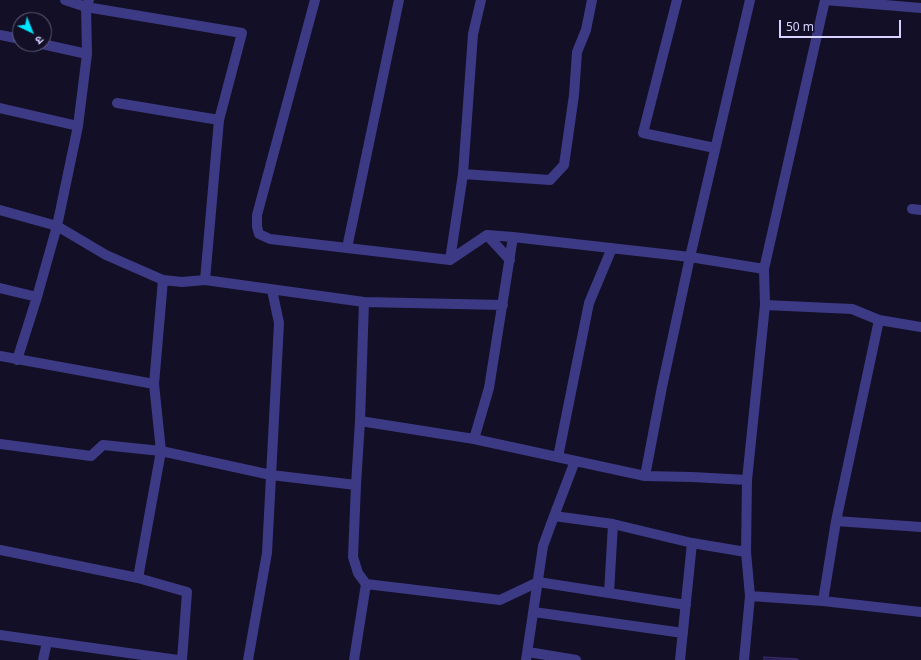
<!DOCTYPE html>
<meta charset="utf-8">
<style>
body{margin:0}
#map{position:relative;width:921px;height:660px;overflow:hidden;background:#130f26;font-family:"Noto Sans","Noto Sans Devanagari",sans-serif}
canvas{display:block}
.north{position:absolute;left:12px;top:12px;width:40px;height:40px;box-sizing:border-box;background:#130f26;border:1px solid #625e7d;border-radius:50%;rotate:137deg;font-size:11px;font-weight:700;line-height:16px;text-align:center;color:#d9d4ff}
.north::after{content:'';display:block;margin:auto;width:14px;height:18px;background:#00e5ff;clip-path:polygon(50% 0,100% 100%,50% 72%,0 100%)}
.scale{position:absolute;left:779px;top:20px;width:122px;height:18px;box-sizing:border-box;border:2px solid #d9d4ff;border-top:0;padding-left:5px;font-size:12px;line-height:14px;white-space:nowrap;color:#d9d4ff;-webkit-text-stroke:3px #130f26;paint-order:stroke}
</style>
<div id="map">
<canvas width="921" height="660"></canvas>
<div class="north">उ</div>
<div class="scale">50 m</div>
</div>
<script>
const g = document.querySelector('canvas').getContext('2d');
g.lineJoin = 'round';
function fillPath(path, color) {
  g.fillStyle = color;
  g.fill(path, 'evenodd');
}
function poly(rows) {
  const path = new Path2D();
  for (const r of rows) {
    path.moveTo(r[0], r[1]);
    for (let i = 2; i < r.length; i += 2) path.lineTo(r[i], r[i + 1]);
  }
  return path;
}
function strokePath(path, color, width, dash) {
  g.strokeStyle = color;
  g.lineWidth = width;
  g.lineCap = dash ? 'butt' : 'round';
  g.setLineDash(dash || []);
  g.stroke(path);
}
const building = poly([
 [764,657,798,659,798,660,764,660,764,657]
]);
const minor = poly([
 [65,0,86,7,242,33,219,120,205,280,364,302,503,305],
 [315,0,257,215,257,227,259,234,270,239,450,260,487,235,513,237],
 [677,0,643,133,715,148],
 [0,35,20,39],
 [42,44,87,54],
 [117,103,219,120],
 [0,108,78,126],
 [463,174,550,180,564,165,574,95,577,52,586,30,592,0],
 [912,209,921,210],
 [0,210,57,226,106,255,163,280,182,282,205,280],
 [487,235,510,260],
 [347,248,399,0],
 [450,260,463,174,473,34,481,0],
 [0,288,37,297],
 [765,305,852,309,879,320,921,327],
 [0,356,154,384],
 [17,360,37,297,57,226,78,126,87,54,86,7,89,0],
 [360,421,474,439],
 [0,444,91,456,103,445,161,451,271,475,356,485,353,557,358,573,366,584],
 [558,457,589,303,612,248],
 [575,461,554,516,613,524,692,543,680,660],
 [645,476,662,387,690,257,750,0],
 [747,480,765,305,764,269,825,0,921,8],
 [356,485,360,421,364,302],
 [836,521,921,527],
 [692,543,746,552],
 [0,550,138,578,187,592,182,660],
 [138,578,161,451,154,384,163,280],
 [609,593,613,524],
 [750,596,823,601,921,612],
 [823,601,836,521,879,320],
 [534,612,683,633],
 [0,635,178,660],
 [528,652,576,660],
 [43,660,47,642],
 [248,660,267,553,279,323,272,290],
 [354,660,366,584,500,600,538,582,686,605],
 [526,660,543,546,554,516],
 [744,660,750,596,746,552,747,480,692,477,645,476,474,439,489,388,513,237,690,257,764,269]
]);
fillPath(building, '#241b47');
strokePath(building, '#3b2d73', 1);
strokePath(minor, '#3d3a85', 10);
</script>
